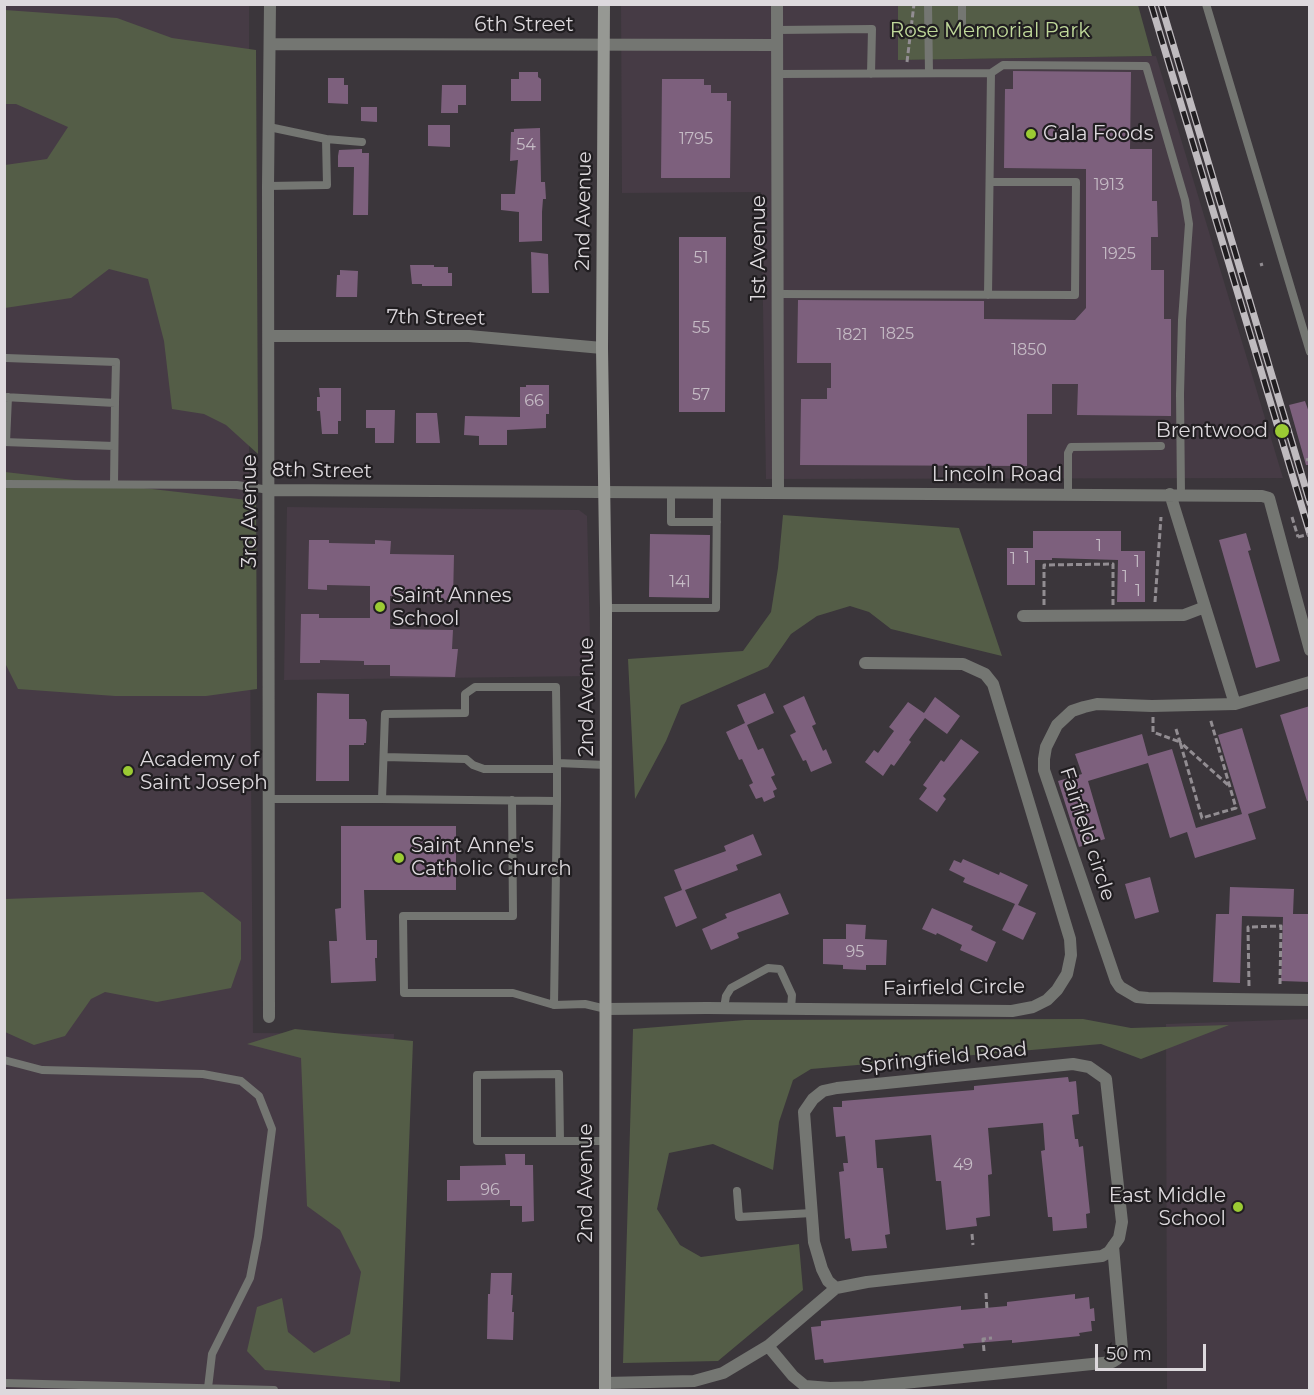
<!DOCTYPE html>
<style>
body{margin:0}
#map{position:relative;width:1314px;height:1395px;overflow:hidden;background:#3b363b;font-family:Montserrat,sans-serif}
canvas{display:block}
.frame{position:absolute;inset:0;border:6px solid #ddd9dd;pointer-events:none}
.scale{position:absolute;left:1095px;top:1344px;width:111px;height:27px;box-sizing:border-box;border:3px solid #ddd9dd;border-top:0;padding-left:8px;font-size:18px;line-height:21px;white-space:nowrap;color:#ddd9dd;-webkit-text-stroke:4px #211e21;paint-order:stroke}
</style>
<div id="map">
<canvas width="1314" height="1395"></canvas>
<div class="frame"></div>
<div class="scale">50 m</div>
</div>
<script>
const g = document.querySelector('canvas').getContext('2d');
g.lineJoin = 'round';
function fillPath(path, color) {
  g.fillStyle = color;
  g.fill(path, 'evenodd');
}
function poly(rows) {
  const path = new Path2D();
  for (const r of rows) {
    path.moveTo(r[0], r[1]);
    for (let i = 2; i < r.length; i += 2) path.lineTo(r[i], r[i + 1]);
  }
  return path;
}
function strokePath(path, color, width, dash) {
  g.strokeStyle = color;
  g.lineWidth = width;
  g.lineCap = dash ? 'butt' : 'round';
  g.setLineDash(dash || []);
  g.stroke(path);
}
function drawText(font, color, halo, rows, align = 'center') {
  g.font = font + ' Montserrat,sans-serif';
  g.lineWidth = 4.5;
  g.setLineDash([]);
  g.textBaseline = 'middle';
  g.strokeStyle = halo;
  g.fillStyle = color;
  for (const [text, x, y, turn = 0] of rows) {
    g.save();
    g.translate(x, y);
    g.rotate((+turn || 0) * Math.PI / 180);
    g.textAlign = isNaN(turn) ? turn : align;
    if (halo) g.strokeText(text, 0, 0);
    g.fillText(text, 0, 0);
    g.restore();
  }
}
const built = poly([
 [5,5,249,5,249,509,253,1033,394,1034,390,1390,5,1390],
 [621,5,898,5,898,60,1156,56,1283,478,766,479,761,192,622,193],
 [287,507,579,510,587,516,591,676,284,680],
 [1309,1019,1309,1390,1167,1390,1166,1024]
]);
const green = poly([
 [898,5,1138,5,1152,56,898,60],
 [5,10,117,18,172,38,256,50,258,454,226,425,204,414,172,409,164,341,148,279,109,269,71,298,5,308,5,165,47,159,68,127,16,104,5,104],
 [5,472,256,501,257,689,206,696,115,696,18,689,5,663],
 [783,515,959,528,1002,656,891,629,869,612,850,606,817,616,791,634,768,667,681,705,666,741,635,799,628,659,743,651,771,612,778,568],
 [203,892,241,922,241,959,231,988,157,1002,105,992,91,999,65,1036,34,1045,5,1032,5,899],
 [1083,1019,1131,1028,1229,1025,1141,1059,1101,1044,811,1069,793,1080,779,1122,773,1170,713,1144,669,1153,657,1209,680,1245,701,1257,799,1244,803,1290,718,1361,623,1363,633,1029,745,1020],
 [295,1029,413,1041,400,1382,265,1370,247,1351,257,1307,282,1298,288,1332,314,1353,350,1334,361,1272,340,1230,307,1206,301,1058,247,1044]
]);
const building = poly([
 [1013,71,1131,72,1130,149,1152,149,1152,201,1157,201,1158,237,1151,237,1151,270,1164,270,1164,319,1171,319,1171,416,1077,415,1078,384,1052,384,1052,414,1027,414,1027,466,800,465,801,399,827,399,827,388,831,388,831,363,797,363,798,300,984,301,984,319,1075,320,1086,308,1086,169,1004,168,1005,89,1013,89],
 [519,72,538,72,538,77,541,79,541,101,511,101,511,79,519,79],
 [328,78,344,78,344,85,348,85,348,104,328,103],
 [662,79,704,79,704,85,711,85,711,93,727,93,727,101,731,101,730,178,661,178],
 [442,85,466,85,466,105,458,105,458,113,441,113],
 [361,107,377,107,377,122,361,121],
 [428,125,450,125,450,147,428,146],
 [540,128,541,182,545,182,546,199,543,199,542,212,542,241,519,242,519,212,501,210,501,194,515,194,518,160,510,161,511,132,514,132,514,129],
 [362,149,362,153,369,153,368,215,353,215,354,167,338,167,338,156,339,150],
 [679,237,726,237,725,412,679,412],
 [531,252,548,254,549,293,532,293],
 [410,265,434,265,434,267,448,267,448,273,452,273,452,286,422,286,422,284,412,284],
 [340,270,358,271,357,297,336,297,337,275,340,275],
 [526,385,549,385,549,414,546,414,546,428,507,430,507,445,479,445,479,436,464,435,465,416,520,417,520,387,526,387],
 [319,388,341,388,341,421,338,421,338,434,322,434,320,411,317,411,317,397,320,397],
 [1305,401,1310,415,1310,465,1306,465,1289,405],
 [366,410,395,410,394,443,375,443,375,428,366,428],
 [416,413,437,413,440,443,416,443],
 [1033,531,1121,531,1121,551,1145,551,1145,602,1117,602,1118,560,1052,558,1052,560,1035,560,1035,585,1007,585,1007,548,1033,548],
 [1246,533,1251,550,1248,551,1280,661,1256,668,1219,540],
 [650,534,710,535,709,598,649,597],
 [309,540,329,540,329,543,375,544,375,540,391,541,390,554,454,555,453,600,433,600,433,597,390,596,390,629,453,630,452,649,458,649,455,677,390,676,390,665,364,665,364,661,320,660,320,663,300,663,301,614,319,614,319,618,370,618,370,586,327,585,327,590,308,589],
 [317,693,349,694,349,719,365,719,367,722,366,743,364,743,364,745,349,745,349,781,316,781],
 [765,693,774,713,747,725,758,750,763,748,775,775,771,777,777,789,773,791,775,797,764,802,762,797,756,799,749,785,753,783,742,759,739,760,726,732,745,723,737,705],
 [804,696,816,724,812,726,823,751,826,749,832,763,811,772,806,760,803,761,790,735,796,732,783,706],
 [935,697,960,716,947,734,925,718,909,740,911,742,894,766,891,764,883,776,865,762,874,750,878,753,894,731,889,727,908,702,924,713],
 [1310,706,1310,800,1307,801,1280,715],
 [1242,728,1266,808,1248,814,1256,839,1195,858,1187,832,1170,838,1148,763,1088,781,1105,839,1079,847,1058,781,1082,774,1075,754,1142,734,1148,756,1172,749,1196,828,1242,814,1218,735],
 [961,739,979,752,943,796,946,799,937,812,919,799,927,788,923,785,941,760,944,762],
 [341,826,456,826,456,890,364,890,366,940,377,940,377,958,375,958,376,981,331,983,329,941,337,941,335,909,341,908],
 [753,834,762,855,736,865,738,870,685,890,697,918,676,927,664,897,682,890,674,870,726,851,724,846],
 [963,859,999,875,1000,872,1028,885,1018,905,1036,913,1023,940,1002,930,1015,904,963,882,965,878,949,870,954,860,961,863],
 [1150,877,1159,912,1135,919,1125,884],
 [1230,887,1294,889,1293,914,1310,914,1310,982,1281,981,1283,917,1242,916,1240,983,1213,982,1216,914,1229,914],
 [780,893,789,914,737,933,739,938,711,950,702,929,727,918,725,914],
 [932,908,973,926,971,930,996,942,987,962,960,950,962,945,937,933,936,935,922,929],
 [846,924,866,925,865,939,887,940,886,965,866,965,866,970,843,969,843,965,823,964,823,939,846,939],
 [1068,1077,1069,1082,1076,1081,1079,1114,1072,1115,1075,1139,1078,1139,1079,1147,1083,1146,1090,1213,1086,1214,1087,1228,1053,1231,1052,1217,1048,1217,1041,1151,1045,1150,1043,1123,988,1128,992,1174,988,1175,990,1216,976,1218,977,1226,946,1230,941,1181,936,1181,931,1135,875,1140,877,1168,883,1168,890,1234,885,1235,887,1248,852,1251,850,1238,845,1239,839,1172,844,1171,843,1163,848,1163,845,1136,836,1137,833,1107,842,1107,842,1101,974,1090,974,1086],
 [505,1154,525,1154,525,1165,533,1165,534,1221,522,1222,522,1206,510,1206,510,1200,447,1201,447,1180,460,1180,460,1166,506,1165],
 [491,1273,512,1273,511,1295,513,1295,512,1312,514,1312,513,1340,487,1339,488,1294,490,1294],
 [1075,1294,1075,1299,1089,1297,1090,1309,1094,1308,1095,1321,1091,1321,1092,1331,1079,1333,1080,1336,1012,1343,1012,1340,963,1344,964,1348,824,1363,823,1359,815,1360,811,1327,821,1326,821,1321,961,1306,961,1310,985,1308,1007,1306,1007,1302]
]);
const path = poly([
 [907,62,914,4],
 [1260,265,1263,264],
 [1306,460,1310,459],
 [1292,517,1298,537],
 [1155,602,1161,517],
 [1044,605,1044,565,1113,564,1113,605],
 [1153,717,1153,732,1180,742,1202,818,1236,808,1210,718],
 [1176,729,1180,742,1228,785],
 [1249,986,1248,927,1281,926,1280,986],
 [972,1234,973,1245],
 [986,1293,987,1311],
 [984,1351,983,1339,992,1338]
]);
const lane = poly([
 [928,4,929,73],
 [1206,4,1310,352],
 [962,28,962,4],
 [777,30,872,29,871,74],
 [778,74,991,73,1003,65,1146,66,1185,200,1189,224,1182,320,1180,394,1181,494],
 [326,139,362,142],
 [268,186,327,185,326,139,269,127],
 [778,294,1075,295,1076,182,990,182],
 [988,295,991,73],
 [6,358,116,362,115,403],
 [4,397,115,403,114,484],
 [4,442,114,446],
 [6,442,8,397],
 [4,484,237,485,269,490],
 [671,493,671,522,717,522],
 [1068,495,1068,453,1071,447,1161,446],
 [606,608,716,608,717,493],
 [384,757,466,759,473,765,484,769,557,769],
 [557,763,557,801,382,799,385,714,465,713,465,694,475,687,556,687,557,763,606,765],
 [268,799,382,799],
 [512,800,513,916,403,916,404,993,513,993,554,1005],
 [557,801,554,1005,585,1004,606,1009],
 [724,1008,726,996,731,988,768,968,780,969,792,995,791,1009],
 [4,1060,42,1070,203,1074,241,1081,259,1096,272,1129,258,1237,250,1278,212,1354,208,1388],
 [560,1141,559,1074,477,1075,477,1141,606,1141],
 [737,1191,739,1217,812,1213],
 [4,1383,274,1390]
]);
const street = poly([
 [777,4,778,492],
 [270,44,777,45],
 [270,336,469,336,602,348],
 [269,490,1262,496,1269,498,1310,650],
 [1170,494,1235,704],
 [1023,616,1184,615,1205,607],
 [1310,682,1235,704,1152,706,1097,704,1084,707,1072,711,1057,725,1046,747,1044,759,1044,770,1116,981,1120,987,1137,997,1148,998,1310,1000],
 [606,1009,707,1008,1012,1011,1033,1007,1047,1000,1057,990,1067,974,1071,955,1070,939,993,684,985,674,963,664,865,663],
 [269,1017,268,186,270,4],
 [768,1346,793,1376,805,1386,830,1388,864,1387,1112,1362,1117,1359,1122,1349,1113,1246],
 [605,1383,694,1381,723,1373,768,1346,836,1288,828,1281,822,1269,814,1242,804,1112,813,1099,823,1091,837,1088,1073,1064,1089,1067,1106,1079,1122,1222,1119,1238,1109,1252,1102,1256,867,1282,836,1288]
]);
const secondary = poly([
 [604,4,602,348,606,608,605,1390]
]);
const rail = poly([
 [1151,4,1310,534],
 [1161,4,1310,503]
]);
const pathBridge = poly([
 [1298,537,1310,534]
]);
const markers = [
 [1031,134,6,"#9bcb33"],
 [1282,431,8,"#9bcb33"],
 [380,607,6,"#9bcb33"],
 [128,771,6,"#9bcb33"],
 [399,858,6,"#9bcb33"],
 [1238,1207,6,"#9bcb33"]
];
const numberNames = [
 ["1795",696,139],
 ["54",526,145],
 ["1913",1109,185],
 ["1925",1119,254],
 ["51",701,258],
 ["55",701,328],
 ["1825",897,334],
 ["1821",852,335],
 ["1850",1029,350],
 ["57",701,395],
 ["66",534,401],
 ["1",1099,546],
 ["1",1027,558],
 ["1",1013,559],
 ["1",1137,562],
 ["1",1125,577],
 ["141",680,582],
 ["1",1138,591],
 ["95",855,952],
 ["49",963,1165],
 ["96",490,1190]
];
const streetNames = [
 ["6th Street",524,25],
 ["2nd Avenue",584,211,-89],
 ["1st Avenue",759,248,-90],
 ["7th Street",436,318,1],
 ["8th Street",322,471,1],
 ["Lincoln Road",997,475],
 ["3rd Avenue",250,511,-90],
 ["2nd Avenue",587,697,-90],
 ["Fairfield circle",1087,834,72],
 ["Fairfield Circle",954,988,-1],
 ["Springfield Road",944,1058,-6],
 ["2nd Avenue",586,1183,-90]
];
const parkNames = [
 ["Rose Memorial Park",990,31]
];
const poiNames = [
 ["Gala Foods",1043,134],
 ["Brentwood",1268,431,"right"],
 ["Saint Annes",392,596],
 ["School",392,619],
 ["Academy of",140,760],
 ["Saint Joseph",140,783],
 ["Saint Anne's",411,846],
 ["Catholic Church",411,869],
 ["East Middle",1226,1196,"right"],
 ["School",1226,1219,"right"]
];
fillPath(built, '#463b45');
fillPath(green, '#545d47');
fillPath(building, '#7d607d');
strokePath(path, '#928d92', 3, [6, 3]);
strokePath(lane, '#747672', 8);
strokePath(street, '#747672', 12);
strokePath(secondary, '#969893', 12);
strokePath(rail, '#bfbbbf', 7);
strokePath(rail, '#211e21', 4.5, [14]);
strokePath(pathBridge, '#928d92', 3, [6, 3]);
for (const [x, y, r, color] of markers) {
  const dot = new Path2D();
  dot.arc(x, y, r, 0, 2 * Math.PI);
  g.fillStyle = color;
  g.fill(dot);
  strokePath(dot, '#211e21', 2);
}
drawText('16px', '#c5bbc5', null, numberNames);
drawText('20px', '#ddd9dd', '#211e21', streetNames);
drawText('20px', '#c0d99a', '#211e21', parkNames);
drawText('20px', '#ddd9dd', '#211e21', poiNames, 'left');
</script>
